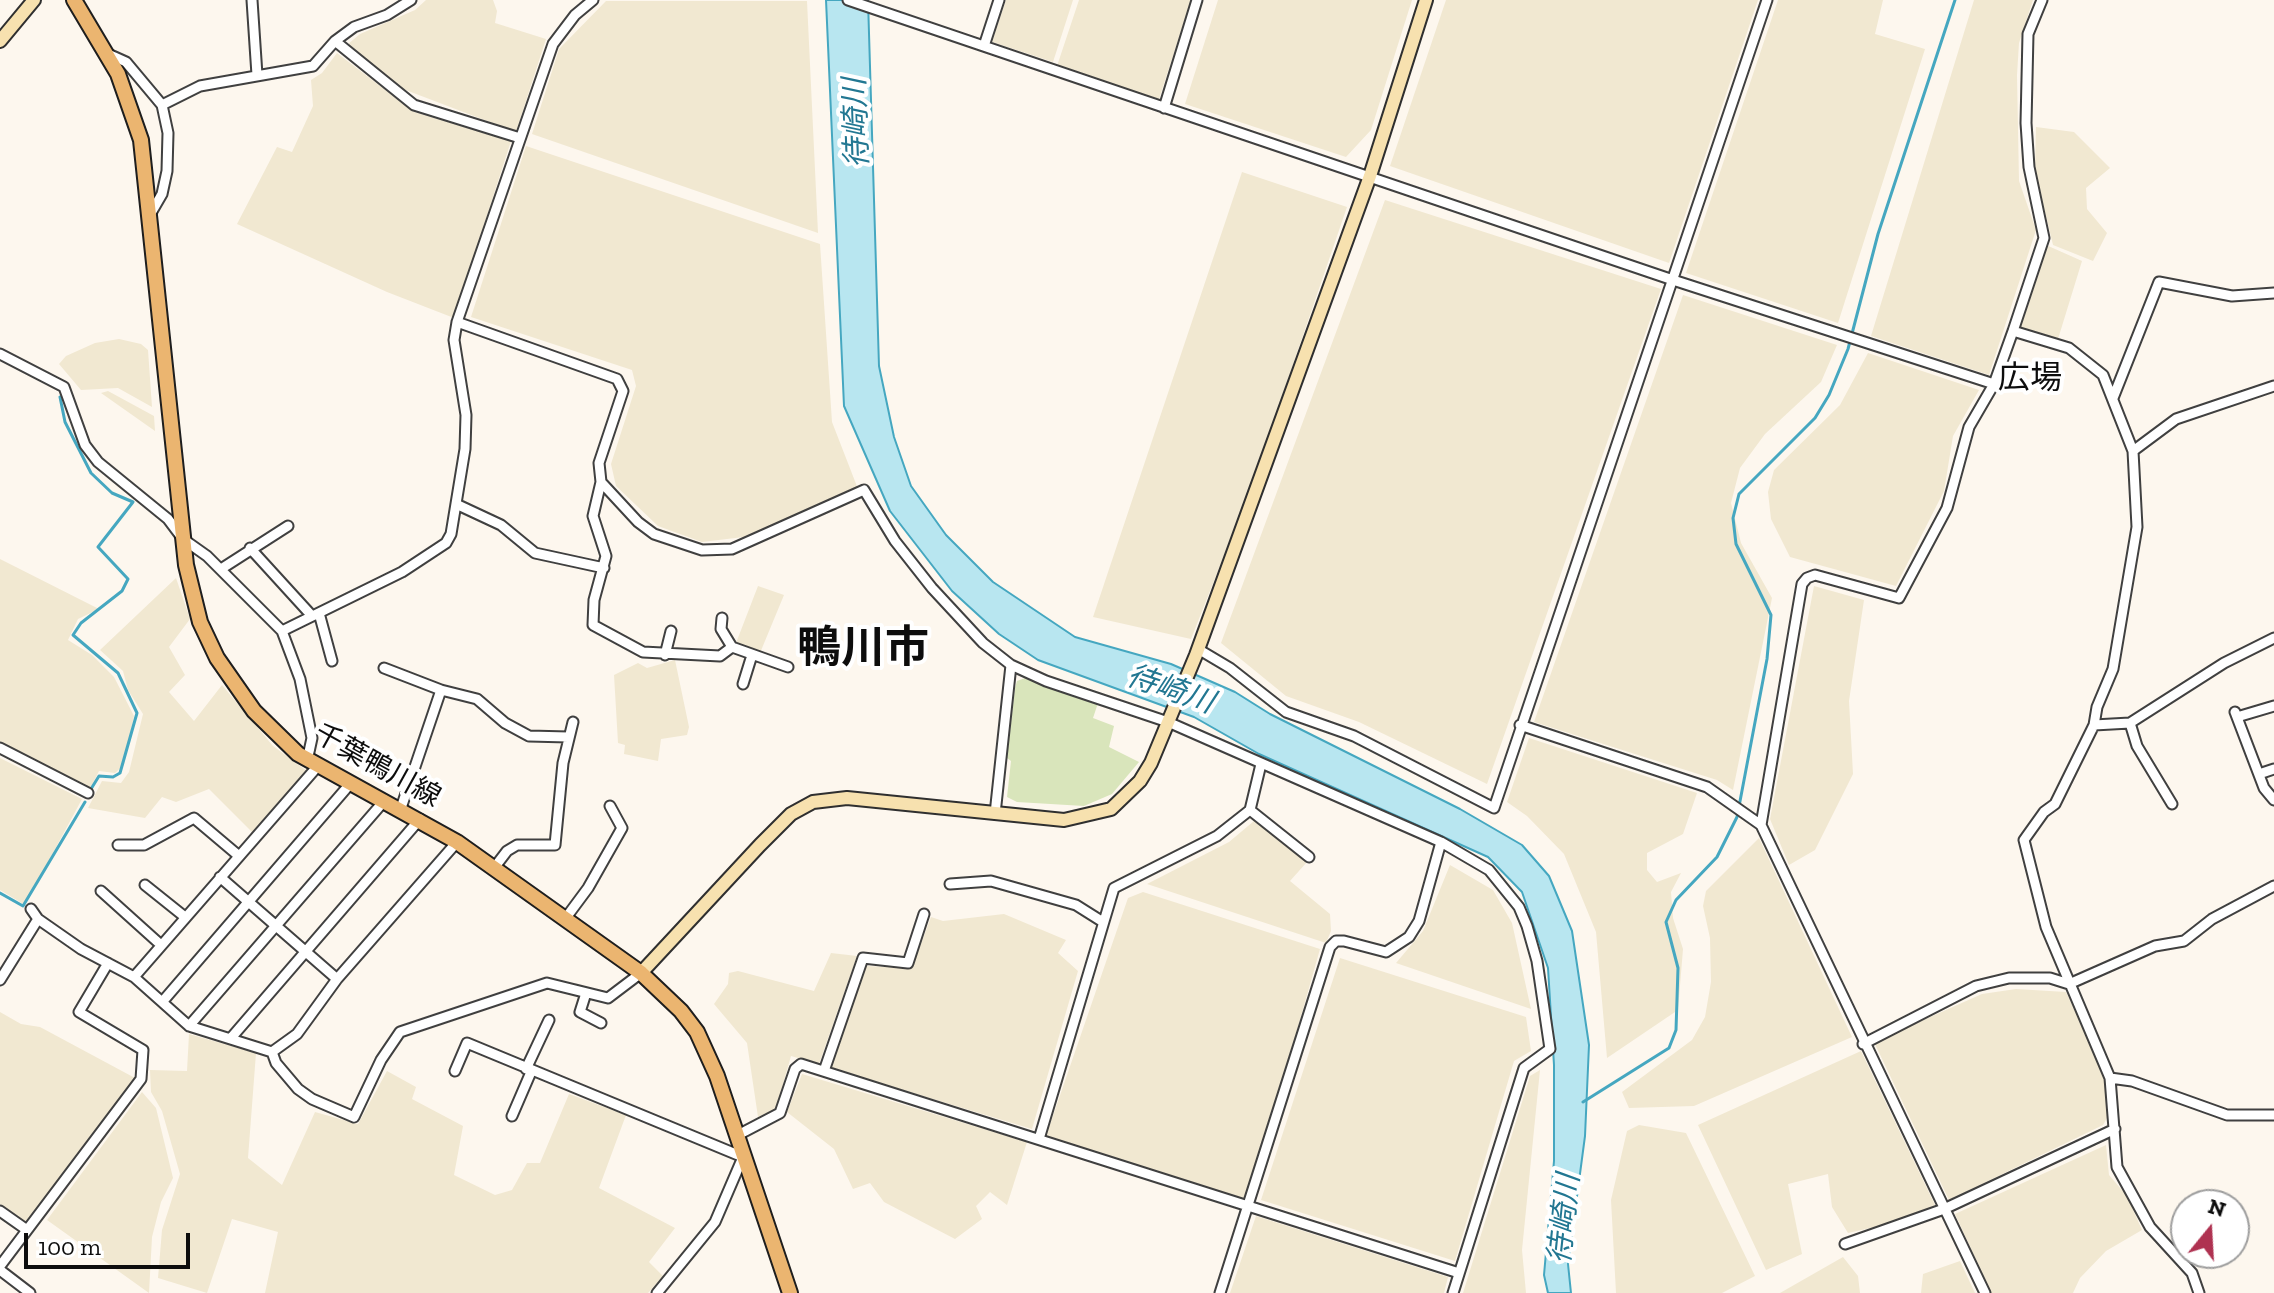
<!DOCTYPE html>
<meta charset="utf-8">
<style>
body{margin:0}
#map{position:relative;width:2274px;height:1293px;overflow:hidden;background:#fdf7ee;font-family:"Zilla Slab",serif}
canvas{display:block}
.north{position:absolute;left:2170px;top:1189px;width:80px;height:80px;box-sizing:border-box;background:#fff;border:2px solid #9e9e9e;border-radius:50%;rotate:18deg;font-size:22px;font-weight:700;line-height:32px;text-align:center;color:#0d0d0d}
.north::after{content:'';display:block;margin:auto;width:28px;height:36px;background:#af3251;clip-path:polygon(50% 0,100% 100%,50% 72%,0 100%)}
.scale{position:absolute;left:24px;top:1233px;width:166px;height:36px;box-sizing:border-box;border:4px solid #0d0d0d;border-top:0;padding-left:10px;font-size:24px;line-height:28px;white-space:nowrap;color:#0d0d0d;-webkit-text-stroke:6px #fff;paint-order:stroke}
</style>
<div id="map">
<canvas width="2274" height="1293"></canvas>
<div class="north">N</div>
<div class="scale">100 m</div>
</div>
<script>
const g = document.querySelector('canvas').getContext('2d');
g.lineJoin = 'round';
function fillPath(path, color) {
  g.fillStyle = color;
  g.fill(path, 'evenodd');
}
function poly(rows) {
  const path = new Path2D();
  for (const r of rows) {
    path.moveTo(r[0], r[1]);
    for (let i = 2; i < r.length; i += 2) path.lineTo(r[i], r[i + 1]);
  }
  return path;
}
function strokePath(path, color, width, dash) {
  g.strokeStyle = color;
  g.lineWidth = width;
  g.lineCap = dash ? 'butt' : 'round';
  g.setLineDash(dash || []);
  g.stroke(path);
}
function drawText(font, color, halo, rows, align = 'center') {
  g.font = font + ' "Zilla Slab","Noto Sans JP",serif';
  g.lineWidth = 8;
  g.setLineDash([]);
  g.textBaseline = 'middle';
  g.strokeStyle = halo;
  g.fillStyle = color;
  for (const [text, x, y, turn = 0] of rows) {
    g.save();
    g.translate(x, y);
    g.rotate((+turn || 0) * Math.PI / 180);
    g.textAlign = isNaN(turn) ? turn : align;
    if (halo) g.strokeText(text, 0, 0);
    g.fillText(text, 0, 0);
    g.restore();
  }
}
const farmland = poly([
 [426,0,493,0,497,11,495,23,546,39,516,132,403,89,348,44,360,34,415,10],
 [1006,0,1073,0,1053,62,992,42],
 [1079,0,1191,0,1159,99,1057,66],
 [1218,0,1412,0,1371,130,1346,157,1185,104],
 [1446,0,1758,0,1669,263,1390,166],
 [1778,0,1883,0,1875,34,1925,49,1838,323,1686,273],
 [1974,0,2033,0,2019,43,2017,75,2019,181,2036,230,1989,375,1871,336],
 [606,1,807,1,818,233,532,134,559,49],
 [337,53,414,112,511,141,454,318,387,292,237,224,277,147,292,152,313,106,311,80,322,73],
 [2036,127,2074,132,2110,168,2086,188,2087,209,2107,233,2093,261,2053,245,2035,171],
 [526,146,820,244,832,422,858,489,752,536,702,542,658,526,616,486,611,464,636,386,632,370,471,317],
 [1242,172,1347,207,1250,490,1191,639,1093,617],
 [1385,200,1661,289,1487,784,1359,722,1286,696,1221,643],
 [2046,245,2082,261,2058,339,2020,329],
 [1683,295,1837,345,1821,382,1765,434,1740,468,1731,503,1741,543,1772,598,1733,790,1717,780,1534,722],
 [119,339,141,344,148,350,152,407,118,388,81,390,59,364,66,356,95,343],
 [1868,353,1979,390,1953,436,1944,491,1896,586,1790,557,1771,519,1768,492,1774,470,1840,405],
 [108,391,154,416,155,431,101,393],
 [0,559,99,609,78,619,68,640,92,655,114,677,134,716,124,765,115,773,99,771,90,789,0,743],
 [176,578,190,619,169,647,185,675,169,692,194,721,222,685,273,746,307,771,253,833,209,789,176,802,162,797,145,818,88,808,102,781,121,783,129,772,143,714,128,690,123,671,100,650],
 [758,586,784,595,760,653,736,643],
 [1814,586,1864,600,1849,701,1853,774,1815,850,1789,865,1770,819],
 [675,660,689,727,687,735,661,739,658,761,624,754,625,745,618,743,614,675,638,663,647,668],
 [1529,738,1697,793,1683,834,1647,853,1647,870,1657,882,1681,873,1671,892,1673,918,1683,949,1678,1010,1607,1058,1596,932,1564,854,1527,816,1507,802],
 [0,758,82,799,25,905,0,890],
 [1254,821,1307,862,1290,881,1330,914,1331,931,1326,943,1147,884,1229,842],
 [1759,838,1852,1037,1694,1106,1629,1108,1622,1092,1692,1040,1705,1017,1711,982,1710,938,1703,906,1706,891],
 [1450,865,1493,890,1512,923,1531,1009,1396,963,1423,931],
 [1143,892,1320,949,1249,1200,1046,1136,1128,898],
 [1004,914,1066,940,1058,953,1078,971,1032,1129,830,1068,866,966,912,968,931,917,943,921],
 [831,953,857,956,819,1064,791,1056,776,1109,758,1117,747,1043,714,1004,728,984,729,973,738,971,814,991],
 [1340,958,1526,1017,1531,1051,1514,1061,1455,1261,1261,1200],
 [2016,989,2066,992,2106,1077,2111,1111,2103,1125,1949,1200,1874,1042,1982,994],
 [0,1012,21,1024,40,1027,135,1078,26,1224,0,1204],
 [189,1034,256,1053,248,1158,282,1185,315,1112,358,1124,387,1071,416,1087,412,1099,463,1126,454,1175,495,1195,512,1190,527,1163,540,1163,569,1094,626,1115,599,1188,675,1228,649,1262,663,1276,648,1293,265,1293,278,1232,232,1219,207,1293,158,1278,162,1230,180,1174,162,1111,151,1092,150,1070,187,1071],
 [1861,1051,1935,1205,1902,1221,1848,1233,1832,1207,1828,1174,1788,1184,1802,1254,1766,1270,1698,1125],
 [1540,1070,1522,1250,1526,1293,1463,1293,1530,1076],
 [802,1074,1027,1142,1007,1205,990,1192,976,1206,982,1219,955,1239,884,1202,870,1183,853,1189,834,1149,787,1112],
 [142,1092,156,1108,173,1178,161,1202,152,1237,149,1293,47,1220],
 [1639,1125,1686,1133,1755,1276,1722,1293,1616,1293,1611,1200,1627,1131],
 [2106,1145,2109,1175,2127,1196,2142,1230,2106,1251,2080,1278,2073,1293,1991,1293,1955,1214],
 [1256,1216,1448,1277,1444,1293,1230,1293],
 [1843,1257,1858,1276,1860,1293,1780,1293],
 [1960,1261,1975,1293,1921,1293,1923,1274]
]);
const green = poly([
 [1025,678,1098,703,1093,718,1114,726,1109,747,1139,762,1112,794,1084,806,1017,802,1007,797,1011,761,1007,758,1015,688,1017,681]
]);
const water = poly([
 [826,0,868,0,879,366,894,437,911,486,946,535,993,582,1075,637,1171,664,1235,692,1270,714,1460,809,1522,845,1549,876,1572,931,1589,1045,1585,1136,1568,1264,1571,1293,1548,1293,1544,1275,1554,1161,1554,1065,1548,968,1522,892,1488,857,1259,754,1194,717,1038,660,999,634,952,591,890,511,844,406,826,0]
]);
const stream = poly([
 [60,397,65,422,91,473,112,493,133,502,98,547,128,579,122,591,81,623,73,635,118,673,137,713,120,773,113,777,99,776,91,789],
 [0,893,23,906,85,802],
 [1583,1102,1669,1048,1676,1030,1678,968,1666,922,1676,900,1717,857,1737,817,1767,659,1771,615,1736,544,1733,518,1739,494,1815,418,1829,395,1848,349,1878,234,1955,0]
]);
const street = poly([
 [252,0,257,75],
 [848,0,1673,280,1994,384],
 [335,41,414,105,520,138],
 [984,46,999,0],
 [106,53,126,62,162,105,168,133,167,171,162,194,151,213],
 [162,105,200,86,313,66,335,41,354,27,387,15,411,0],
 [1164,108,1197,0],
 [457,322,617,379,623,391,599,463,601,482,638,522,654,534,702,550,732,549,864,490,895,541,932,588,983,643,1011,665,1046,681,1168,722,1441,842,1489,870,1519,907,1527,926,1537,961,1550,1049,1524,1068,1453,1293],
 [2013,331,2069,348,2103,375,2133,451,2137,527,2113,669,2097,707,2094,725,2055,804,2044,812,2024,840,2046,927,2110,1078,2117,1167,2150,1227,2192,1273,2199,1293],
 [0,354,64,387,85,445,98,462,168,519,183,539,207,556,282,631,300,679,312,738,307,761],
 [2113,398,2159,282,2232,296,2274,293],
 [2133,451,2176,419,2274,386],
 [601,482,593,516,606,556,594,600,593,625,643,652,720,656,732,647],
 [456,504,501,525,535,553,604,568],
 [250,548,312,616],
 [221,569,288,526],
 [319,613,332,661],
 [722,618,721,629,732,647,788,667],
 [282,631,402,572,446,543,451,534,465,449,466,415,454,340,457,322,553,44,575,15,593,0],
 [1198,649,1230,668,1286,712,1354,736,1494,808,1767,0],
 [665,655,671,631],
 [384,668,441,690,477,699,505,723,529,736,568,737],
 [743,684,752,655],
 [2235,712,2264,788,2274,800],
 [2237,717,2274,706],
 [2130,723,2137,746,2172,804],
 [1520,725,1707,787,1761,825],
 [2094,725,2130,723,2224,663,2274,638],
 [0,748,88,793],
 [2259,774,2274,769],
 [401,808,441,690],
 [1250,810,1309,857],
 [995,814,1011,665],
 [118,845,144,845,194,818,239,856],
 [494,868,507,851,517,845,555,845,563,763,573,722],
 [220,877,337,979],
 [950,884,991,881,1076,905,1103,922],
 [145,885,185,917],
 [101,891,161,945],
 [31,909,38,919,81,949,134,977,189,1026,272,1052,276,1063,298,1089,312,1099,354,1117,381,1060,400,1032,547,983,608,998,641,973],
 [565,919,588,888,622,828,610,806],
 [134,977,317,767],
 [0,980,38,919],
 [586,993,580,1012,601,1023],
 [163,1001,350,784],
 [189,1026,385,800],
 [231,1038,420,819],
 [1863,1044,1976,986,2009,978,2050,978,2069,984,2155,946,2184,941,2212,919,2274,886],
 [272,1052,297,1034,337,979,457,842],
 [526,1069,549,1020],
 [455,1071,467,1043,743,1157,715,1222,657,1293],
 [824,1071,863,958,908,963,924,914],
 [2110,1078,2132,1081,2227,1115,2274,1115],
 [512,1116,531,1072],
 [736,1136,780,1113,795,1069,801,1064,1459,1273],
 [1039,1139,1114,888,1217,836,1250,810,1261,764],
 [0,1211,27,1230],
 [1845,1244,1944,1209,2115,1129],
 [0,1266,141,1079,143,1050,79,1012,108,963],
 [0,1270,30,1293],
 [1220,1293,1330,947,1336,941,1344,941,1386,952,1409,937,1419,921,1441,842],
 [1985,1293,1761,825,1802,584,1807,578,1815,575,1899,598,1947,508,1969,427,1994,384,2013,331,2044,238,2029,167,2026,123,2028,34,2042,0]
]);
const secondary = poly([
 [0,41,34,0],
 [641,973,760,845,791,814,813,802,847,798,1064,820,1111,809,1140,781,1151,763,1196,655,1370,176,1426,0]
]);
const primary = poly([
 [74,0,118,74,141,140,186,565,200,622,217,658,254,711,298,754,457,842,641,973,681,1011,697,1032,717,1076,790,1293]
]);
const streetNames = [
 ["千葉鴨川線",377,766,29]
];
const waterNames = [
 ["待崎川",857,123,-92],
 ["待崎川",1170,690,19],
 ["待崎川",1565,1219,-84]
];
const quarterNames = [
 ["広場",2030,379]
];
const townNames = [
 ["鴨川市",863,649]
];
fillPath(farmland, '#f1e8d1');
fillPath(green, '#d9e5bb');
fillPath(water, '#b8e6f0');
strokePath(water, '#45a7c0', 2);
strokePath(stream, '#45a7c0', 3);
strokePath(street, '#404040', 13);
strokePath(secondary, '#2f2f2f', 16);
strokePath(primary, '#1e1e1e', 18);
strokePath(street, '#fff', 9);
strokePath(secondary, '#f7e1af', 12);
strokePath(primary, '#ebb570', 14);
drawText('28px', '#0d0d0d', '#fff', streetNames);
drawText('italic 30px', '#227792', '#fff', waterNames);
drawText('32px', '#0d0d0d', '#fff', quarterNames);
drawText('bold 44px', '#0d0d0d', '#fff', townNames);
</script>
